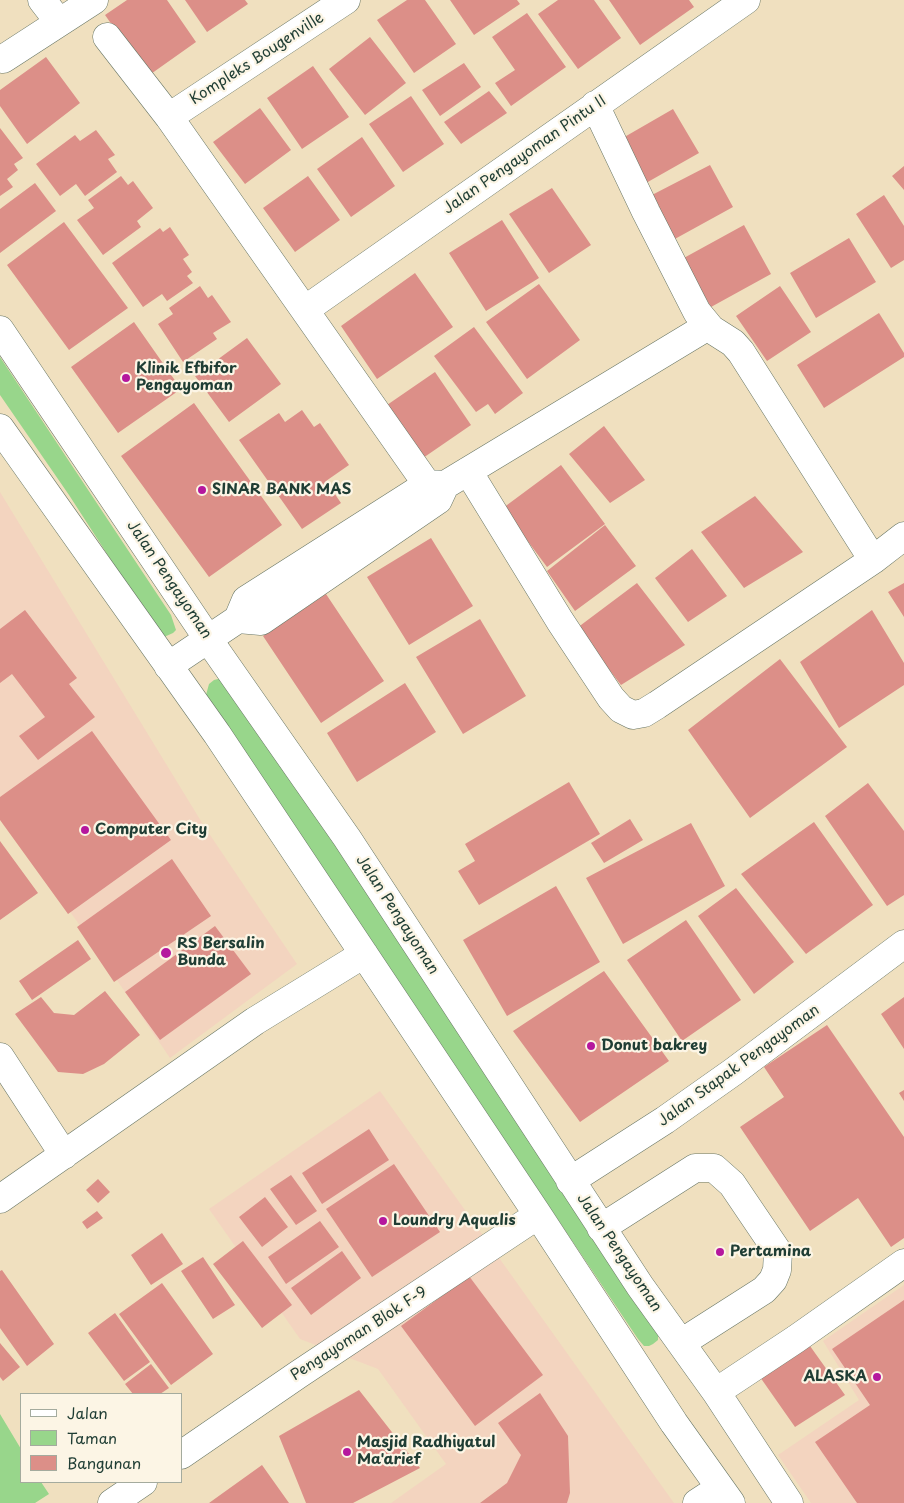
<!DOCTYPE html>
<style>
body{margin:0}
#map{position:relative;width:904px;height:1503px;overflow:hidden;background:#f0e0bf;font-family:"Playpen Sans",sans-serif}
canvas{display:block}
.legend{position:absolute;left:20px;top:1393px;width:162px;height:90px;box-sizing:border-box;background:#fcf5e5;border:1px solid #a4ab9e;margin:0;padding:6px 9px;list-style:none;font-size:15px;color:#1f3d34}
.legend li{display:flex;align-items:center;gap:10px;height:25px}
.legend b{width:25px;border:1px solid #a4ab9e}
</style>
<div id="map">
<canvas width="904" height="1503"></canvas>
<ul class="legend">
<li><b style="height:6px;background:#fff"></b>Jalan</li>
<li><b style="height:14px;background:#98d68b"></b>Taman</li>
<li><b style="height:14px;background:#dc8f88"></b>Bangunan</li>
</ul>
</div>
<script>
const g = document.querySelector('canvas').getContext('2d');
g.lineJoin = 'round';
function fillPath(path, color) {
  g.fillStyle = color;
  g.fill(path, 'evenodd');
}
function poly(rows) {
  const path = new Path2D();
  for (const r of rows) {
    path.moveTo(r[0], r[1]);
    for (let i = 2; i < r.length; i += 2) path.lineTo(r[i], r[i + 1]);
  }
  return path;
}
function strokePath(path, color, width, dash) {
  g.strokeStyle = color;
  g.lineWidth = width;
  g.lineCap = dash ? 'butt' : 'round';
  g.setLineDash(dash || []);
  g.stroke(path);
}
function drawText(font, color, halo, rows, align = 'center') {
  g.font = font + ' "Playpen Sans",sans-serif';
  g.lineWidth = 4.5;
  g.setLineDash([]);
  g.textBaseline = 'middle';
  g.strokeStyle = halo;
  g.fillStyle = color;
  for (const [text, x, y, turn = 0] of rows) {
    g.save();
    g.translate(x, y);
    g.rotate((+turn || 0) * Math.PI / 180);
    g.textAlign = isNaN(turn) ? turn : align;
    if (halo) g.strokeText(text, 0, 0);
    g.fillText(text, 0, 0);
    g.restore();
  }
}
const built = poly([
 [0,492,204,826,297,964,170,1058,76,920,0,818],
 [380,1091,674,1503,391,1503,446,1464,378,1369,300,1339,209,1209],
 [904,1285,904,1503,811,1503,778,1455,859,1400,823,1341]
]);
const green = poly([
 [0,357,171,615,176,630,173,633,164,637,151,622,69,495,0,395],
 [222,678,228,681,655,1328,658,1335,658,1340,653,1344,649,1346,644,1346,638,1339,206,695,209,684,214,680],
 [0,1414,21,1449,21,1482,41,1482,49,1494,35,1503,0,1503]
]);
const building = poly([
 [127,0,167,0,196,42,148,76,105,15],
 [185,0,245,0,248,4,207,32],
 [407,0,425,0,456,44,414,73,377,20],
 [450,0,517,0,520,4,474,35],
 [558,0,594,0,621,38,578,69,538,14],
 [609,0,689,0,694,7,640,45],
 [527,13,566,67,511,106,495,83,515,70,492,37],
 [370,37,406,83,365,115,329,69],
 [46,57,80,103,27,144,0,106,0,90],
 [464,63,481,87,440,116,422,90],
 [313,66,349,117,302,149,267,98],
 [489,91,507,113,461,144,444,122],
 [411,96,444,144,403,172,369,124],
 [260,108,291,150,245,184,213,142],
 [673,109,699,153,646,183,621,139],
 [0,128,23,158,14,164,18,170,7,179,13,187,0,196],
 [96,130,115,155,108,159,117,172,85,196,76,184,60,196,36,164,75,135,80,141],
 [362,137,395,186,351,217,317,169],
 [710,165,733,207,673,240,650,196],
 [904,166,904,190,892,176],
 [121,176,128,185,133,181,153,208,137,221,141,227,103,255,77,220,94,208,88,200],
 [308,176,340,220,295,252,263,208],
 [35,183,56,211,0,253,0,209],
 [552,188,591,245,549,273,509,214],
 [884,195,904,226,904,260,891,268,856,214],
 [502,220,539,278,486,311,449,253],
 [64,222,128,308,69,350,7,265],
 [744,225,771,274,711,307,682,259],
 [170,227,189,255,183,259,192,272,187,276,193,283,167,301,162,294,143,307,112,263,160,228,163,232],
 [849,238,876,282,816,318,790,273],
 [415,273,453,327,377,379,341,326],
 [539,284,580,340,527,379,486,322],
 [200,286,208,298,212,295,231,322,213,333,217,339,183,362,158,324,173,314,169,308],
 [780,286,811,332,767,361,736,316],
 [879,313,904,353,904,357,824,408,797,365],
 [134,322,181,389,118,433,71,367],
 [474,327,523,393,495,414,488,404,476,412,434,356],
 [247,338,281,384,229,422,195,376],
 [435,372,471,425,423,458,387,405],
 [194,403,282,525,209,577,121,456],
 [302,410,314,427,320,423,349,465,326,481,341,503,302,529,239,440,279,413,285,422],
 [604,426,645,480,610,503,569,454],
 [561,465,605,524,547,567,503,508],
 [755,496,803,552,744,588,701,532],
 [605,525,636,566,575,611,547,571],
 [431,538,473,606,409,645,367,577],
 [692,549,727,596,688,622,655,578],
 [637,583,685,645,621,685,577,628],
 [904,583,904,617,888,592],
 [326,594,384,681,321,723,263,636],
 [25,610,77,678,69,684,95,717,38,760,19,736,45,717,12,674,0,683,0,629],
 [872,610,904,663,904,685,839,728,800,662],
 [480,619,526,696,463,734,416,657],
 [780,659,847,747,750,818,688,730],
 [405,683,436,732,357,782,327,733],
 [92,731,171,840,68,914,0,820,0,797],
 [569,782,600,834,479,905,458,871,475,861,465,844],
 [868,783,904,831,904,895,887,906,825,816],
 [630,819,643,840,604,863,591,843],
 [814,822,873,905,806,954,741,874],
 [691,823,725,886,623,944,586,878],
 [0,841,38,893,0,920],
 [172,859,211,916,114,982,77,927],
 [556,886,600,962,507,1016,463,940],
 [736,888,794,962,754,994,698,916],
 [686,920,741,1000,682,1041,627,960],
 [215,926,251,974,160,1040,125,992],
 [78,940,91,959,32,1000,19,981],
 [604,971,669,1061,580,1122,513,1031],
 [105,991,140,1035,104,1064,83,1074,58,1072,15,1014,41,997,54,1013,74,1015],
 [904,997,904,1049,881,1014],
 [827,1025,904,1137,904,1238,891,1247,858,1198,810,1231,740,1127,784,1097,764,1067],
 [904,1090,904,1101,899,1093],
 [369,1129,389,1160,322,1204,302,1173],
 [394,1164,440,1232,372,1277,326,1209],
 [291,1175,317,1211,296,1225,270,1189],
 [98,1179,110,1192,98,1203,86,1190],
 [265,1197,288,1227,262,1247,239,1217],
 [97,1211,103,1218,87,1229,82,1222],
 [320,1221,339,1247,286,1284,268,1257],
 [162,1233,183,1264,151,1285,131,1255],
 [243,1241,292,1305,262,1328,213,1264],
 [342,1251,361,1278,311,1315,291,1288],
 [203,1257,235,1305,213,1319,181,1271],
 [2,1270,54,1344,27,1366,0,1328,0,1271],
 [469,1276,543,1375,475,1426,401,1326],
 [162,1283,213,1354,171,1385,119,1314],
 [904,1300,904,1503,857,1503,815,1442,870,1405,832,1349],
 [115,1313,150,1362,124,1381,88,1333],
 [0,1343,20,1367,3,1381,0,1377],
 [810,1346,845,1395,795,1427,760,1377],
 [151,1364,169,1388,160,1394,133,1394,125,1384],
 [359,1390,420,1468,353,1503,306,1503,279,1436],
 [540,1393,568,1436,570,1493,567,1503,480,1503,507,1483,521,1455,498,1423],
 [262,1465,289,1503,209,1503]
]);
const minor = poly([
 [42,0,59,22],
 [107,37,169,117,438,500],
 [3,59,94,0],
 [595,105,646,212,697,312,711,329,733,343,741,352,873,560],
 [169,117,346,0],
 [306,309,746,0],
 [0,330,208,639,347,838,640,1286,716,1392,789,1503],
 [0,428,217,734,538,1215,674,1423,731,1503],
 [468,471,560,621,611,698,621,709,633,715,644,713,657,705,873,560,904,536],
 [238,619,261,621,438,500,445,485,708,326],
 [168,666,238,619,246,600,428,484,445,485],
 [0,1057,64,1155],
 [570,1181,665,1120,733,1072,904,944],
 [0,1199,255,1021,364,954],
 [601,1228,695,1168,714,1168,732,1184,778,1252,777,1270,773,1280,764,1290,681,1343],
 [716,1392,796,1339,904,1263],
 [181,1455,299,1374,538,1215],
 [112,1503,143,1482],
 [697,1503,720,1488]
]);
const markers = [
 [126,378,5,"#b5179e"],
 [202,490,5,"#b5179e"],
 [85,830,5,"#b5179e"],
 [166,953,6,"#b5179e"],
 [591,1046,5,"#b5179e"],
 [383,1221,5,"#b5179e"],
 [720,1252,5,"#b5179e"],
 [877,1377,5,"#b5179e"],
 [347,1452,5,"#b5179e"]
];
const streetNames = [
 ["Kompleks Bougenville",257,59,-33],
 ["Jalan Pengayoman Pintu II",525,155,-35],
 ["Jalan Pengayoman",169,580,56],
 ["Jalan Pengayoman",397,915,57],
 ["Jalan Stapak Pengayoman",739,1066,-36],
 ["Jalan Pengayoman",619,1253,56],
 ["Pengayoman Blok F-9",359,1334,-33]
];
const poiNames = [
 ["Klinik Efbifor",136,369],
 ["Pengayoman",136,386],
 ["SINAR BANK MAS",212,490],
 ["Computer City",95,830],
 ["RS Bersalin",177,944],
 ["Bunda",177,961],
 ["Donut bakrey",601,1046],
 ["Loundry Aqualis",393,1221],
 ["Pertamina",730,1252],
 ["ALASKA",867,1377,"right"],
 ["Masjid Radhiyatul",357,1443],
 ["Ma'arief",357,1460]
];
fillPath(built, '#f3d4bf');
fillPath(green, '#98d68b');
fillPath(building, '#dc8f88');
strokePath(minor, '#687665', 29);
strokePath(minor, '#fff', 28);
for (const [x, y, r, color] of markers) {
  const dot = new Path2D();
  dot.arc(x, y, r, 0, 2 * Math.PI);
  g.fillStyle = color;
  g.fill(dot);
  strokePath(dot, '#fcf5e5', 2);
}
drawText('15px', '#1f3d34', '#fcf5e5', streetNames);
drawText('bold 15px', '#1f3d34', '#fcf5e5', poiNames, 'left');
</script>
